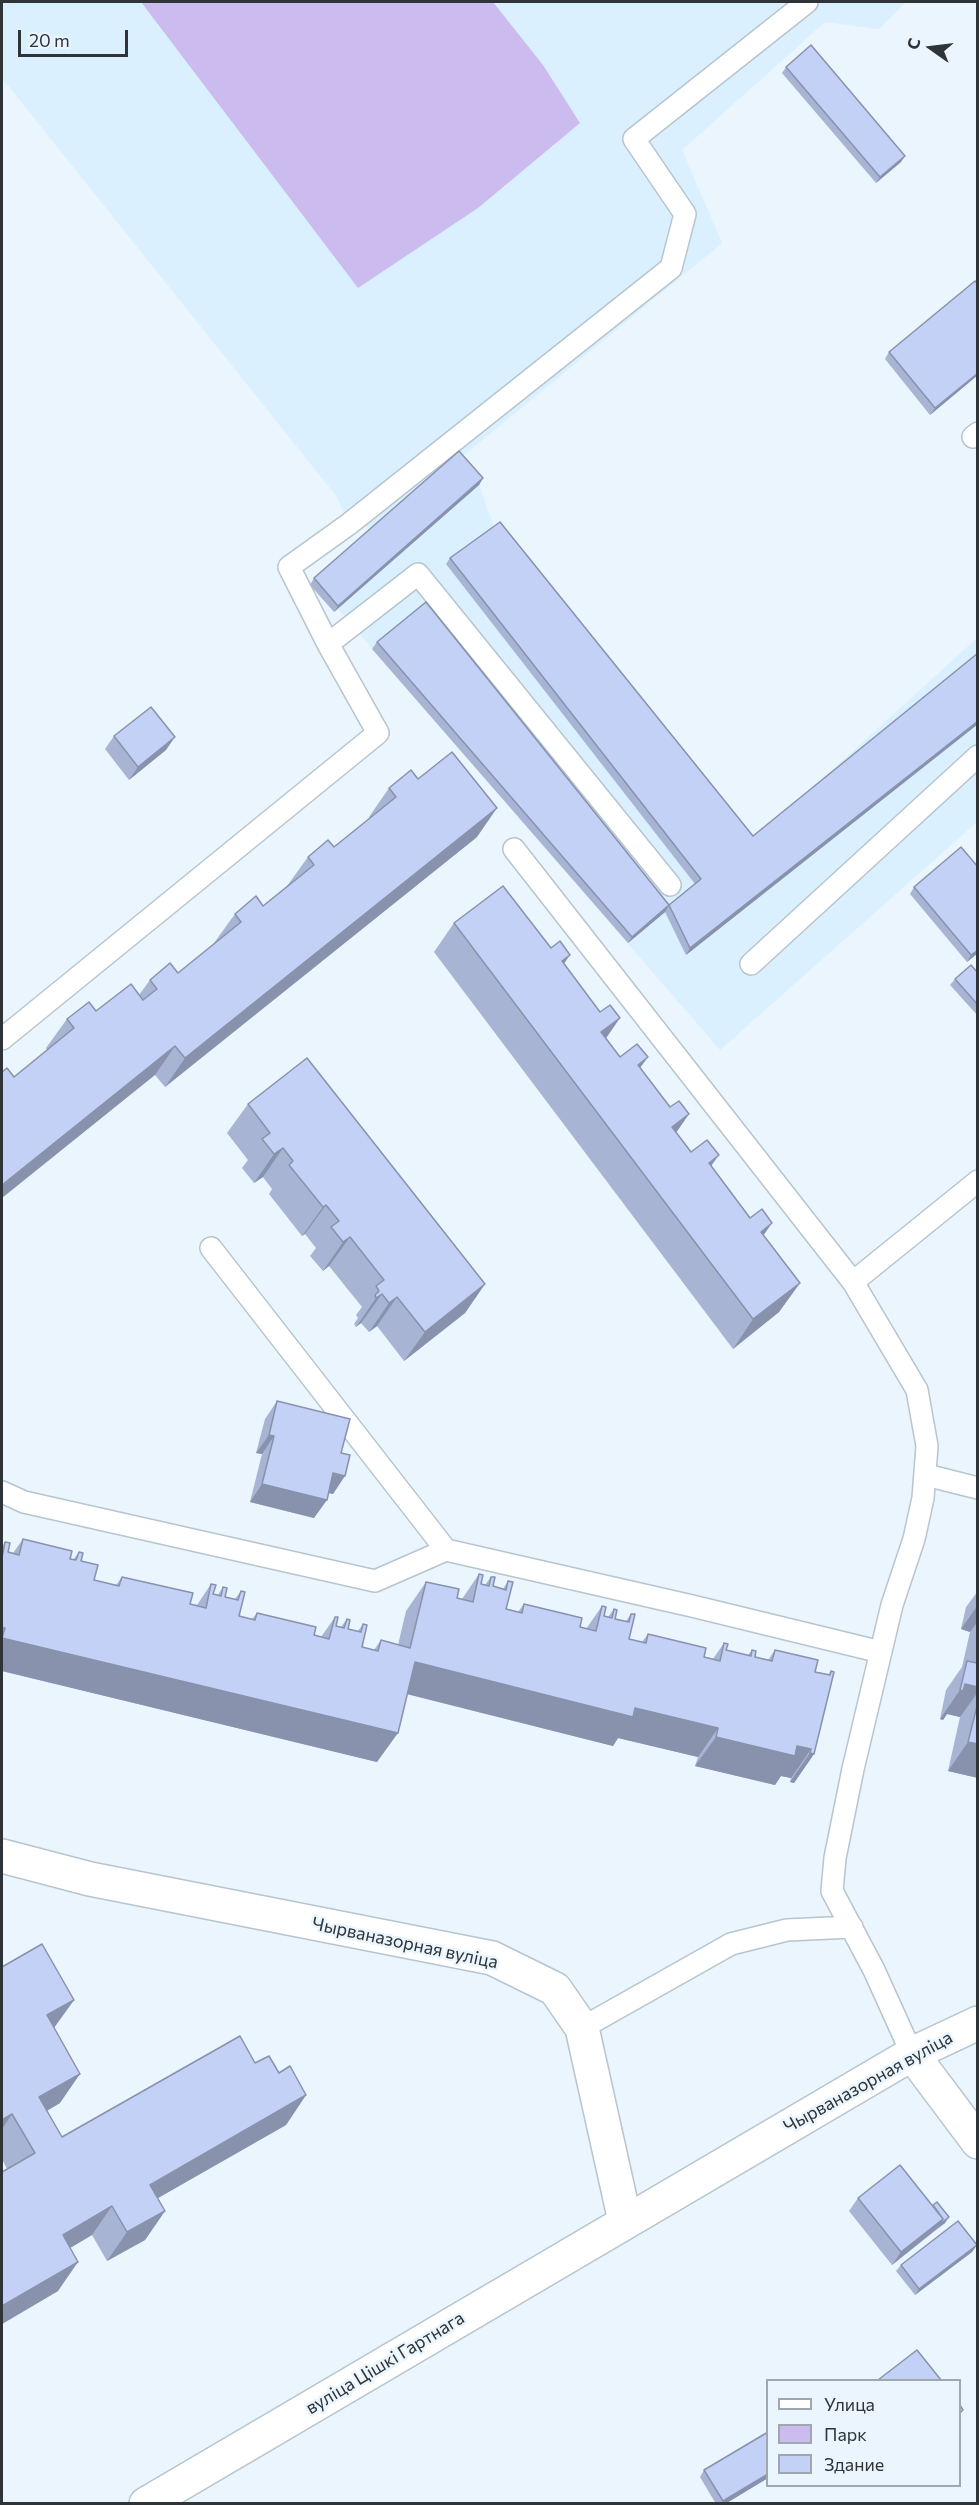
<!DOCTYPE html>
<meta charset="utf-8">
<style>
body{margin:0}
#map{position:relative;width:979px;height:2505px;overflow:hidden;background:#eaf5fd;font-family:Commissioner,sans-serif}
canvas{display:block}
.frame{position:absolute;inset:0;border:3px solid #2f3438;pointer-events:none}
.legend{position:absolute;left:766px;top:2379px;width:195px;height:108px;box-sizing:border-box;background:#eaf5fd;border:2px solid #9fa8ae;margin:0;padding:8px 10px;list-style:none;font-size:18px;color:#2f3438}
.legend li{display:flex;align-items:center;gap:12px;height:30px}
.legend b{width:30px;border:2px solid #9fa8ae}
.north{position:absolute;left:901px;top:18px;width:60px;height:60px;-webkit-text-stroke:4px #eaf5fd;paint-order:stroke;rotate:284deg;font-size:16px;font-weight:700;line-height:24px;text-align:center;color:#2f3438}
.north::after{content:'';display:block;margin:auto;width:21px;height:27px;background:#2f3438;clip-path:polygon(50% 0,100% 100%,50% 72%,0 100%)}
.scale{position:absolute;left:18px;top:30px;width:110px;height:27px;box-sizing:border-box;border:3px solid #2f3438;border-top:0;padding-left:8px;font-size:18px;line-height:21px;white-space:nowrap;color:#2f3438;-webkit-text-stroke:4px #eaf5fd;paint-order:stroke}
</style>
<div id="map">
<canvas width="979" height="2505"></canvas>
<div class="frame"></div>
<ul class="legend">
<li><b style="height:8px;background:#fff"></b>Улица</li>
<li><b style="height:16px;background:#ccbbef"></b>Парк</li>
<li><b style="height:16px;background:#c3d1f6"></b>Здание</li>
</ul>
<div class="north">С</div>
<div class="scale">20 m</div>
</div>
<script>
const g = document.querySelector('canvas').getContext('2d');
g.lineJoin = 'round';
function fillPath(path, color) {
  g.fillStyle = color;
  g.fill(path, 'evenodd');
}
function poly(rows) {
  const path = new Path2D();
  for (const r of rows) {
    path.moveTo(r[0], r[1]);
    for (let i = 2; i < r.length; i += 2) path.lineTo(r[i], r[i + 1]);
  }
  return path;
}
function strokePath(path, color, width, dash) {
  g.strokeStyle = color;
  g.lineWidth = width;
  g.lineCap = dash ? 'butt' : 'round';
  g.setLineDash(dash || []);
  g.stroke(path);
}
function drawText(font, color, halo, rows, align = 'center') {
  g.font = font + ' Commissioner,sans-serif';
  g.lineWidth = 5;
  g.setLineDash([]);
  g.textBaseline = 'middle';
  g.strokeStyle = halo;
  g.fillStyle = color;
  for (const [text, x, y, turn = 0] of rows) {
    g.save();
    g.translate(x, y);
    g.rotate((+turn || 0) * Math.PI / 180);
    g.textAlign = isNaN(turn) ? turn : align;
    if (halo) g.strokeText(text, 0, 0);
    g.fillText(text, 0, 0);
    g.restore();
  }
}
const built = poly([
 [2,2,906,2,879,29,825,22,682,150,722,243,458,460,479,485,495,529,752,843,977,638,977,822,720,1050,318,586,373,529,349,524,337,497,2,78]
]);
const green = poly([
 [141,2,493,2,543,65,580,123,478,208,358,288]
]);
const lane = poly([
 [973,437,978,433],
 [328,644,289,567,349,524,671,268,685,214,634,139,807,2],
 [514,849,853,1282,917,1390,927,1446,923,1498,914,1539,892,1605,853,1769,835,1858,832,1891,874,1970,912,2054],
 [751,964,978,756],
 [2,1039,378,733,328,644,418,574,670,885],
 [211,1248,446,1550,692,1606,881,1652],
 [853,1282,978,1181],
 [926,1475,978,1488],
 [2,1492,24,1502,375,1581,446,1550],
 [582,2028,731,1944,787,1930,852,1927]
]);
const street = poly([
 [2,1856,90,1879,492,1958,555,1989,582,2028,625,2221],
 [912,2054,978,2142]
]);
const secondary = poly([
 [146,2504,912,2054,978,2023]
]);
const wall = poly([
 [786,67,901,162,876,183,782,73],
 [978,284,978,375,930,415,885,359,889,352],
 [483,478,479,485,334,612,310,585,314,578],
 [450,558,753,836,978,653,978,724,686,955,665,912,669,905,695,884,446,564],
 [377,642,669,905,665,912,628,943,372,649],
 [114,736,166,750,129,780,105,749],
 [418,779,477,837,165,1087,155,1075,14,1077,47,1050,46,1048,67,1019,96,1011,139,995,150,980,178,973,215,944,214,943,235,914,263,906,287,886,308,857,334,847,370,818,369,817,389,788],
 [978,867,978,953,967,962,910,894,914,887],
 [454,923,564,964,606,1039,620,1057,640,1068,670,1107,689,1114,676,1132,691,1152,711,1166,800,1283,779,1312,733,1349,434,952],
 [978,973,978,1016,950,985,955,979],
 [248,1104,485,1284,465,1313,404,1361,377,1326,369,1332,361,1323,356,1327,354,1324,358,1318,356,1315,362,1307,329,1266,323,1271,310,1256,316,1248,305,1234,302,1236,269,1194,272,1189,263,1177,254,1183,242,1168,248,1160,227,1133],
 [277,1401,341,1453,333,1494,328,1493,314,1518,250,1502,262,1454,256,1453,265,1419],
 [23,1539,73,1560,79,1552,81,1561,94,1580,116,1585,122,1577,190,1604,197,1605,211,1584,213,1594,218,1595,223,1587,225,1597,235,1599,241,1591,239,1616,252,1619,257,1613,314,1635,321,1637,335,1617,336,1626,341,1627,347,1619,348,1629,358,1631,363,1624,362,1647,374,1650,381,1640,398,1645,406,1611,426,1582,457,1598,462,1599,479,1574,481,1584,485,1585,491,1577,493,1586,503,1589,508,1581,506,1609,518,1612,524,1604,580,1627,586,1629,602,1606,604,1616,608,1617,614,1609,615,1619,626,1621,631,1614,629,1639,642,1642,648,1634,704,1657,713,1659,724,1643,726,1650,748,1655,752,1650,755,1657,768,1660,775,1650,815,1672,828,1675,831,1671,814,1754,794,1783,790,1782,791,1778,781,1776,775,1785,695,1766,698,1757,618,1738,613,1746,407,1694,377,1762,2,1671,2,1547,5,1542,8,1552,13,1553],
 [978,1591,978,1778,948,1771,960,1717,947,1714,943,1720,940,1719,946,1690,962,1667,970,1632,961,1629,966,1607],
 [2,1967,74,2000,54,2028,60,2103,47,2111,62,2137,255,2063,279,2073,306,2095,286,2125,158,2198,165,2211,145,2240,107,2261,92,2235,70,2248,58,2291,2,2324,2,2172,7,2169,2,2159],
 [858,2198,945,2223,892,2265,849,2211],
 [977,2245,972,2252,915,2295,896,2271,901,2265],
 [768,2432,768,2478,725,2504,716,2504,700,2477,704,2470]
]);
const shadedWall = poly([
 [905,156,901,162,876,183,880,177],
 [978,373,978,375,930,415,935,408],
 [483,478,479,485,334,612,338,606],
 [978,721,978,724,686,955,690,948],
 [175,737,166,750,129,780,138,767],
 [497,808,477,837,165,1087,185,1058],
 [669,905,665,912,628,943,632,937],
 [978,950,978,953,967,962,971,955],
 [570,955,550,984,562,961],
 [620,1018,600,1047,601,1032],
 [175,1046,155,1075,2,1198,2,1185],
 [648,1057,627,1086,638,1065],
 [689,1114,669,1143,672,1127],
 [283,1148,263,1177,254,1183,274,1154],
 [719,1155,698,1184,709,1163],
 [326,1205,305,1234,302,1236,323,1207],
 [772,1223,752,1252,761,1232],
 [350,1237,329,1266,323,1271,343,1242],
 [800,1283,779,1312,733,1349,753,1319],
 [485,1284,465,1313,404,1361,425,1332],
 [382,1294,361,1323,356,1327,376,1298],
 [397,1297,377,1326,369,1332,389,1303],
 [269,1435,274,1436,262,1454,256,1453],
 [333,1473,345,1476,333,1494,321,1491],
 [262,1484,327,1500,314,1518,250,1502],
 [978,1605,978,1621,970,1632,961,1629],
 [2,1638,398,1733,377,1762,2,1671],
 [415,1662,635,1708,718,1728,698,1757,618,1738,613,1746,395,1691],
 [965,1684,978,1687,978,1692,960,1717,947,1714,943,1720,940,1719,960,1690],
 [716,1737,797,1746,811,1749,791,1778,781,1776,775,1785,695,1766],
 [968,1742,978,1744,978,1778,948,1771],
 [810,1753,814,1754,794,1783,790,1782],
 [74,2000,53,2029,47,2015],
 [80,2074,60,2103,19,2127,39,2097],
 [306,2095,286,2125,130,2214,150,2185],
 [12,2114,2,2129,2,2120],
 [112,2206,92,2235,43,2264,63,2235],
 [165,2211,145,2240,107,2261,127,2232],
 [949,2217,945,2223,934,2231,939,2225],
 [943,2219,934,2231,892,2265,901,2252],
 [977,2245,972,2252,915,2295,919,2289],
 [78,2262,58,2291,2,2324,2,2306],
 [768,2474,768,2478,725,2504,721,2504,723,2501]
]);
const building = poly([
 [811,45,905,156,880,177,786,67,811,45],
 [975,281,978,284,978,373,935,408,889,352,975,281],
 [459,451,483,478,338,606,314,578,459,451],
 [500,522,753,836,978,653,978,721,690,948,669,905,701,879,450,558,500,522],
 [426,602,669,905,632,937,377,642,426,602],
 [151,707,175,737,138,767,114,736,151,707],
 [452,752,497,808,185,1058,175,1046,2,1185,2,1072,7,1068,14,1077,74,1028,67,1019,89,1002,96,1011,131,984,143,1000,157,989,150,980,170,963,178,973,241,922,235,914,256,896,263,906,314,865,308,857,328,840,334,847,396,797,389,788,411,770,418,779,452,752],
 [961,847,978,867,978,950,971,955,914,887,961,847],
 [503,886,551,948,560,941,570,955,562,961,600,1012,610,1005,620,1018,601,1032,620,1057,637,1044,648,1057,638,1065,670,1107,679,1101,689,1114,672,1127,691,1152,707,1140,719,1155,709,1163,750,1218,762,1209,772,1223,761,1232,800,1283,753,1319,454,923,503,886],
 [971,965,978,973,978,1005,955,979,971,965],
 [307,1058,485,1284,425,1332,397,1297,389,1303,382,1294,376,1298,375,1295,379,1291,376,1286,384,1280,350,1237,343,1242,331,1227,339,1221,326,1205,323,1207,289,1165,293,1161,283,1148,274,1154,262,1139,270,1133,248,1104,307,1058],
 [277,1401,350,1419,341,1453,350,1455,345,1476,333,1473,327,1500,262,1484,274,1436,269,1435,277,1401],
 [23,1539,72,1551,70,1559,76,1560,79,1552,83,1553,81,1561,98,1565,94,1580,119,1586,122,1577,193,1593,190,1604,206,1608,211,1584,216,1585,213,1594,221,1596,223,1587,227,1588,225,1597,238,1600,241,1591,245,1592,239,1616,255,1620,257,1613,316,1627,314,1635,329,1639,335,1617,338,1617,336,1626,344,1628,347,1619,350,1620,348,1629,361,1632,363,1624,367,1625,362,1647,378,1651,381,1640,410,1648,426,1582,459,1589,457,1598,473,1602,479,1574,483,1575,481,1584,489,1586,491,1577,495,1577,493,1586,506,1590,508,1581,513,1582,506,1609,522,1613,524,1604,582,1618,580,1627,596,1631,602,1606,606,1607,604,1616,612,1618,614,1609,617,1610,615,1619,629,1622,631,1614,635,1614,629,1639,646,1643,648,1634,706,1648,704,1657,720,1661,724,1643,728,1644,726,1650,751,1656,752,1650,756,1651,755,1657,772,1661,775,1650,818,1660,815,1672,830,1675,831,1671,834,1672,814,1754,810,1753,811,1749,797,1746,795,1756,716,1737,718,1728,635,1708,633,1717,415,1662,398,1733,2,1638,5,1628,2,1628,2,1558,5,1542,10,1543,8,1552,19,1555,23,1539],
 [978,1660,978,1687,965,1684,963,1691,960,1690,967,1661,977,1663,978,1660],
 [978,1702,978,1744,968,1742,978,1702],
 [42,1944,74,2000,47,2015,80,2074,39,2097,62,2137,240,2036,255,2063,269,2056,279,2073,290,2066,306,2095,150,2185,165,2211,127,2232,112,2206,63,2235,78,2262,2,2306,2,2172,35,2153,12,2114,2,2120,2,1967,42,1944],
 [900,2165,943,2219,901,2252,858,2198,900,2165],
 [937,2202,949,2217,939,2225,943,2219,933,2205,937,2202],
 [958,2221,977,2245,919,2289,901,2265,958,2221],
 [917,2350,941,2380,878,2380,917,2350],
 [960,2405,963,2410,960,2413,960,2405],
 [768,2432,768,2474,723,2501,704,2470,768,2432]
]);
const streetNames = [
 ["Чырваназорная вуліца",405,1943,12],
 ["Чырваназорная вуліца",868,2082,-29],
 ["вуліца Цішкі Гартнага",385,2363,-31]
];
fillPath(built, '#daf0fe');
fillPath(green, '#ccbbef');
strokePath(lane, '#b7c5ce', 24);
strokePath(street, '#b7c5ce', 36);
strokePath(secondary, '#b7c5ce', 36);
strokePath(lane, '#fff', 21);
strokePath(street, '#fff', 33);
strokePath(secondary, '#fff', 33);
fillPath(wall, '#a8b4d4');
fillPath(shadedWall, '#8892ac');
fillPath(building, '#c3d1f6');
strokePath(building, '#8892ac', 1.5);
drawText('18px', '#2f3438', '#eaf5fd', streetNames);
</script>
